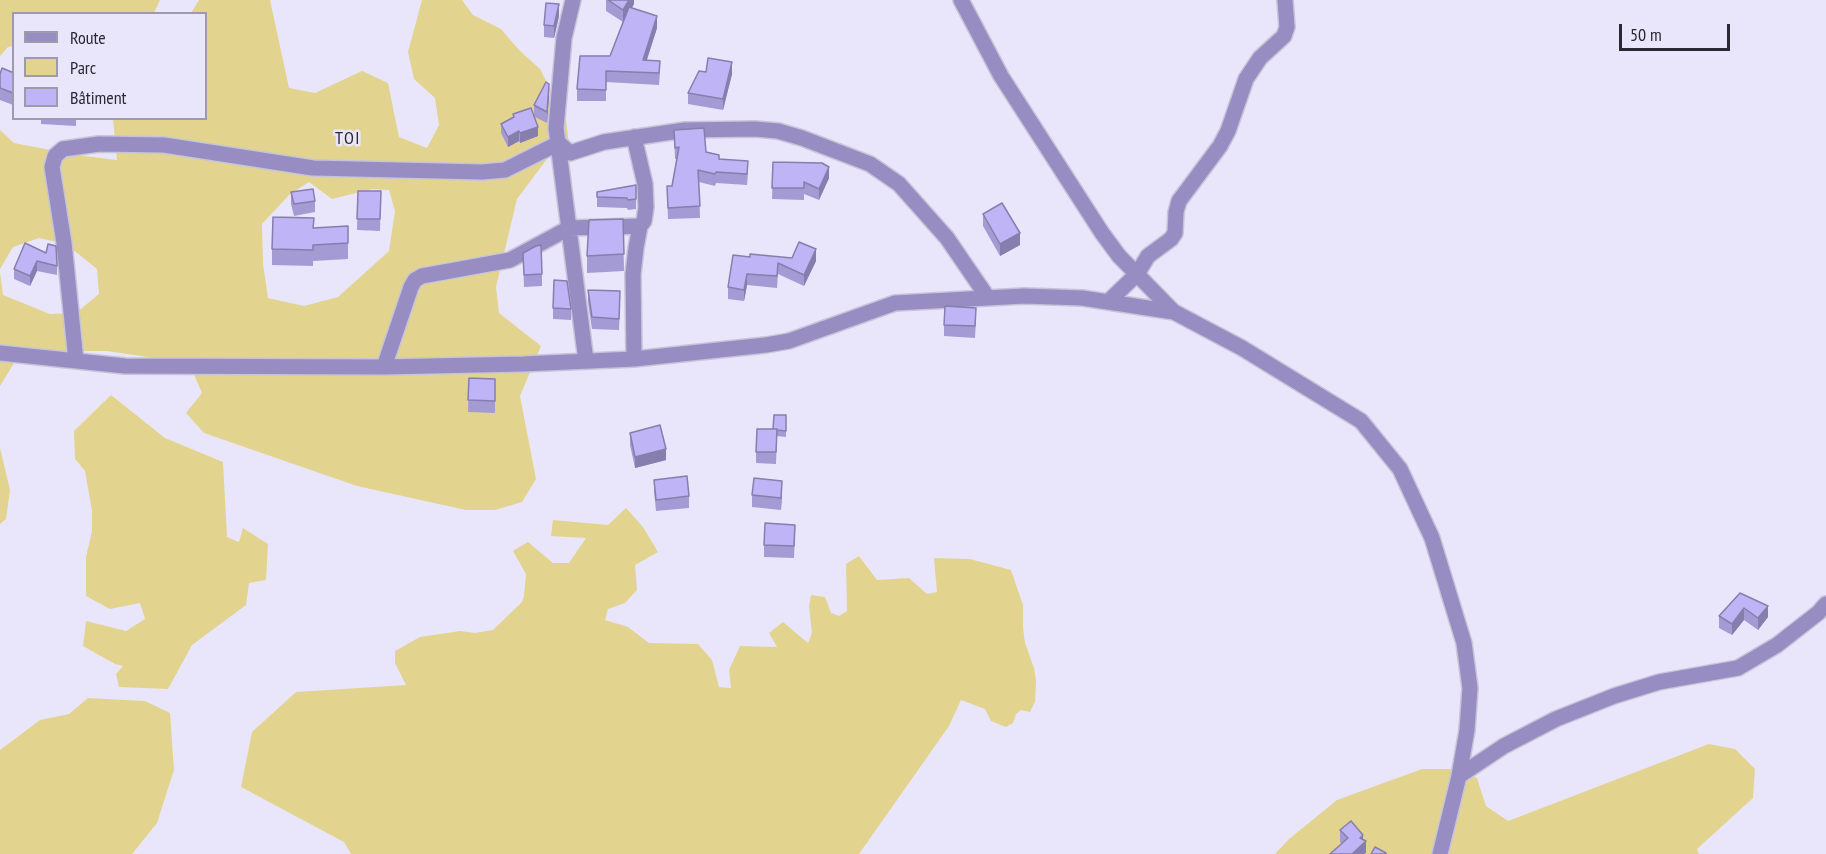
<!DOCTYPE html>
<meta charset="utf-8">
<style>
body{margin:0}
#map{position:relative;width:1826px;height:854px;overflow:hidden;background:#e9e6fc;font-family:"PT Sans Narrow",sans-serif}
canvas{display:block}
.legend{position:absolute;left:12px;top:12px;width:195px;height:108px;box-sizing:border-box;background:#e9e6fc;border:2px solid #9d9aab;margin:0;padding:8px 10px;list-style:none;font-size:18px;color:#2a2832}
.legend li{display:flex;align-items:center;gap:12px;height:30px}
.legend b{width:30px;border:2px solid #9d9aab}
.scale{position:absolute;left:1619px;top:24px;width:111px;height:27px;box-sizing:border-box;border:3px solid #2a2832;border-top:0;padding-left:8px;font-size:18px;line-height:21px;white-space:nowrap;color:#2a2832;-webkit-text-stroke:4px #e9e6fc;paint-order:stroke}
</style>
<div id="map">
<canvas width="1826" height="854"></canvas>
<ul class="legend">
<li><b style="height:8px;background:#978dc3"></b>Route</li>
<li><b style="height:16px;background:#e2d48e"></b>Parc</li>
<li><b style="height:16px;background:#bfb4f6"></b>Bâtiment</li>
</ul>
<div class="scale">50 m</div>
</div>
<script>
const g = document.querySelector('canvas').getContext('2d');
g.lineJoin = 'round';
function fillPath(path, color) {
  g.fillStyle = color;
  g.fill(path, 'evenodd');
}
function poly(rows) {
  const path = new Path2D();
  for (const r of rows) {
    path.moveTo(r[0], r[1]);
    for (let i = 2; i < r.length; i += 2) path.lineTo(r[i], r[i + 1]);
  }
  return path;
}
function strokePath(path, color, width, dash) {
  g.strokeStyle = color;
  g.lineWidth = width;
  g.lineCap = dash ? 'butt' : 'round';
  g.setLineDash(dash || []);
  g.stroke(path);
}
function drawText(font, color, halo, rows, align = 'center') {
  g.font = font + ' "PT Sans Narrow",sans-serif';
  g.lineWidth = 5;
  g.setLineDash([]);
  g.textBaseline = 'middle';
  g.strokeStyle = halo;
  g.fillStyle = color;
  for (const [text, x, y, turn = 0] of rows) {
    g.save();
    g.translate(x, y);
    g.rotate((+turn || 0) * Math.PI / 180);
    g.textAlign = isNaN(turn) ? turn : align;
    if (halo) g.strokeText(text, 0, 0);
    g.fillText(text, 0, 0);
    g.restore();
  }
}
const green = poly([
 [0,0,160,0,154,13,14,14,13,46,8,47,0,56],
 [199,0,270,0,289,88,315,93,362,71,388,83,399,137,427,148,439,125,435,98,414,79,408,52,422,0,462,0,473,15,501,29,519,50,540,69,566,120,570,153,559,143,517,199,496,287,499,313,541,346,520,396,536,479,522,502,495,510,466,510,357,486,204,433,186,413,202,393,189,363,107,351,27,351,19,355,0,386,0,272,3,295,50,314,76,313,99,294,97,269,66,244,39,238,13,247,0,269,0,130,14,143,77,155,117,160,113,119,206,118,206,14,191,13],
 [309,182,332,199,372,189,389,190,395,211,389,251,338,297,304,306,268,298,263,264,262,224,290,194],
 [111,395,165,438,223,462,227,537,239,542,243,528,268,544,266,580,249,583,246,605,192,645,168,689,119,687,116,674,123,666,115,664,83,646,86,621,126,631,145,619,140,603,110,609,86,596,86,557,92,531,92,511,85,471,75,459,74,431],
 [0,448,10,490,6,519,0,524],
 [626,508,643,527,658,552,635,565,637,590,625,603,608,609,605,620,628,627,649,643,698,644,712,660,719,687,731,688,729,670,740,646,777,647,769,633,783,622,808,643,812,633,809,606,811,595,825,597,831,613,839,616,847,611,846,564,859,556,877,580,909,578,927,594,937,592,934,558,970,559,1011,570,1023,605,1023,628,1025,643,1034,668,1036,681,1035,702,1030,712,1021,710,1016,714,1013,723,1006,727,991,721,985,709,961,700,949,726,859,854,351,854,344,842,241,787,252,732,296,692,406,685,395,663,395,651,420,637,460,631,475,633,493,630,522,602,524,596,526,574,513,551,528,542,553,563,569,563,586,538,551,536,553,520,608,525],
 [88,698,145,701,170,713,174,770,157,823,132,854,0,854,0,750,40,720,69,714],
 [1709,744,1735,749,1755,769,1753,798,1697,849,1699,854,1275,854,1289,839,1337,800,1422,769,1450,769,1477,778,1486,806,1508,821]
]);
const street = poly([
 [573,0,564,38,556,128,586,361],
 [961,0,1001,76,1102,233,1119,256,1174,312],
 [1109,301,1137,274,1148,256,1171,239,1175,233,1176,212,1179,201,1220,146,1228,131,1246,79,1260,58,1284,36,1287,27,1285,0],
 [0,353,125,366,384,367,523,364,634,359,766,345,789,341,895,303,1024,296,1082,298,1174,312,1242,348,1361,421,1400,469,1432,538,1464,643,1470,688,1467,730,1459,776,1440,854],
 [634,359,633,274,636,248,640,226,644,221,646,207,645,184,634,137],
 [76,361,64,243,52,167,55,156,63,149,99,144,164,145,313,168,482,172,505,170,559,143,570,153,604,142,685,130,755,129,778,131,802,138,870,164,899,184,947,238,988,298],
 [384,367,411,287,415,280,422,276,510,260,569,228,640,226],
 [1459,776,1504,746,1556,719,1614,696,1659,682,1738,668,1777,645,1818,613,1826,604]
]);
const wall = poly([
 [606,0,634,0,634,4,632,8,657,28,647,60,660,72,659,85,606,82,606,101,577,101,577,89,610,56,623,22,606,11],
 [559,16,554,38,544,37,544,25],
 [14,73,13,105,0,100,0,74],
 [732,74,723,110,688,104,688,93],
 [549,95,547,123,535,117,538,136,520,143,519,141,508,147,501,133,501,124,513,117,513,114,534,114,534,105],
 [41,118,76,118,76,126,41,124],
 [674,130,706,152,748,173,747,185,716,183,715,186,699,182,700,218,668,219,667,186,672,186,677,159,675,159],
 [773,162,829,178,819,200,804,194,804,200,772,199],
 [636,185,636,209,628,210,627,208,597,207,597,192],
 [358,191,381,191,380,231,357,230],
 [291,192,315,201,315,212,294,216,291,204],
 [983,214,1020,245,1000,256,983,226],
 [623,219,624,271,587,273,587,256],
 [314,228,348,243,348,259,313,261,313,266,272,265,272,249],
 [46,253,57,266,57,275,37,271,30,286,14,279,14,269],
 [523,253,542,274,542,286,524,287],
 [750,257,816,261,804,286,778,274,777,288,747,285,744,301,728,299,728,287],
 [588,290,620,303,619,330,592,329,588,302],
 [553,308,571,309,571,320,553,319],
 [976,320,975,338,944,336,944,325],
 [469,378,495,379,495,413,468,412],
 [786,415,786,437,777,436,776,464,756,463,756,452,773,429],
 [630,433,666,460,635,468,630,445],
 [654,480,689,496,689,508,656,511,654,491],
 [782,492,781,510,752,507,752,495],
 [795,536,794,558,764,557,764,545],
 [1740,593,1768,617,1758,630,1744,620,1732,635,1719,628,1719,616],
 [1340,830,1363,840,1366,853,1342,844,1340,842]
]);
const shadedWall = poly([
 [629,0,634,0,634,4,623,22,623,10],
 [559,4,559,16,554,38,554,26],
 [657,16,657,28,643,71,643,60],
 [732,62,732,74,723,110,723,99],
 [549,84,549,95,547,123,547,112],
 [538,127,538,136,520,143,520,133],
 [519,131,519,141,508,147,508,137],
 [829,167,829,178,819,200,819,189],
 [1020,233,1020,245,1000,256,1000,244],
 [816,249,816,261,804,286,804,275],
 [37,261,37,271,30,286,30,276],
 [747,274,747,285,744,301,744,290],
 [666,449,666,460,635,468,635,457],
 [782,481,782,492,781,510,781,498],
 [1768,606,1768,617,1758,630,1758,618],
 [1744,608,1744,620,1732,635,1732,624],
 [1363,835,1363,843,1366,841,1366,853,1364,854,1352,854,1360,838]
]);
const building = poly([
 [608,0,629,0,623,10,608,0],
 [546,3,559,4,554,26,544,25,546,3],
 [629,7,657,16,643,60,660,61,659,73,606,71,606,90,577,89,580,56,610,56,629,7],
 [708,58,732,62,723,99,688,93,699,71,706,72,708,58],
 [2,68,14,73,13,93,0,88,0,74,2,68],
 [546,82,549,84,547,112,534,105,546,82],
 [531,108,538,127,520,133,519,131,508,137,501,124,514,117,513,114,531,108],
 [704,128,706,152,719,155,719,159,748,161,747,174,716,172,715,174,698,170,700,206,668,208,667,186,672,186,679,147,675,148,674,130,704,128],
 [773,162,822,163,829,167,819,189,804,182,804,188,772,188,773,162],
 [636,185,636,199,628,200,627,198,597,197,597,192,636,185],
 [313,189,315,201,294,204,291,192,313,189],
 [358,191,381,191,380,219,357,219,358,191],
 [1002,203,1020,233,1000,244,983,214,1002,203],
 [273,217,314,218,313,228,348,226,348,243,313,245,313,250,272,249,273,217],
 [623,219,624,254,587,256,589,220,623,219],
 [799,242,816,249,804,275,778,263,777,276,747,274,744,290,728,287,733,255,750,257,750,254,792,258,799,242],
 [25,243,46,253,48,244,56,246,57,266,37,261,30,276,14,269,25,243],
 [541,245,542,274,524,275,523,253,536,246,541,245],
 [554,280,567,281,571,309,553,308,554,280],
 [588,290,620,291,619,319,592,317,588,290],
 [945,306,976,308,975,326,944,325,945,306],
 [469,378,495,379,495,401,468,400,469,378],
 [774,415,786,415,786,431,777,430,777,429,773,429,774,415],
 [660,425,666,449,635,457,630,433,660,425],
 [757,429,777,429,776,452,756,452,757,429],
 [687,476,689,496,656,500,654,480,687,476],
 [754,478,782,481,781,498,752,495,754,478],
 [765,523,795,525,794,546,764,545,765,523],
 [1740,593,1768,606,1758,618,1744,608,1732,624,1719,616,1740,593],
 [1351,821,1363,835,1360,838,1366,841,1352,854,1330,854,1348,838,1340,830,1351,821],
 [1375,847,1386,853,1386,854,1371,854,1375,847]
]);
const quarterNames = [
 ["TOI",348,139]
];
fillPath(green, '#e2d48e');
strokePath(street, '#c7c4d8', 18);
strokePath(street, '#978dc3', 15);
fillPath(wall, '#a49bd4');
fillPath(shadedWall, '#867eac');
fillPath(building, '#bfb4f6');
strokePath(building, '#867eac', 1.5);
g.letterSpacing = '1.5px';
drawText('18px', '#2a2832', '#e9e6fc', quarterNames);
g.letterSpacing = '0px';
</script>
